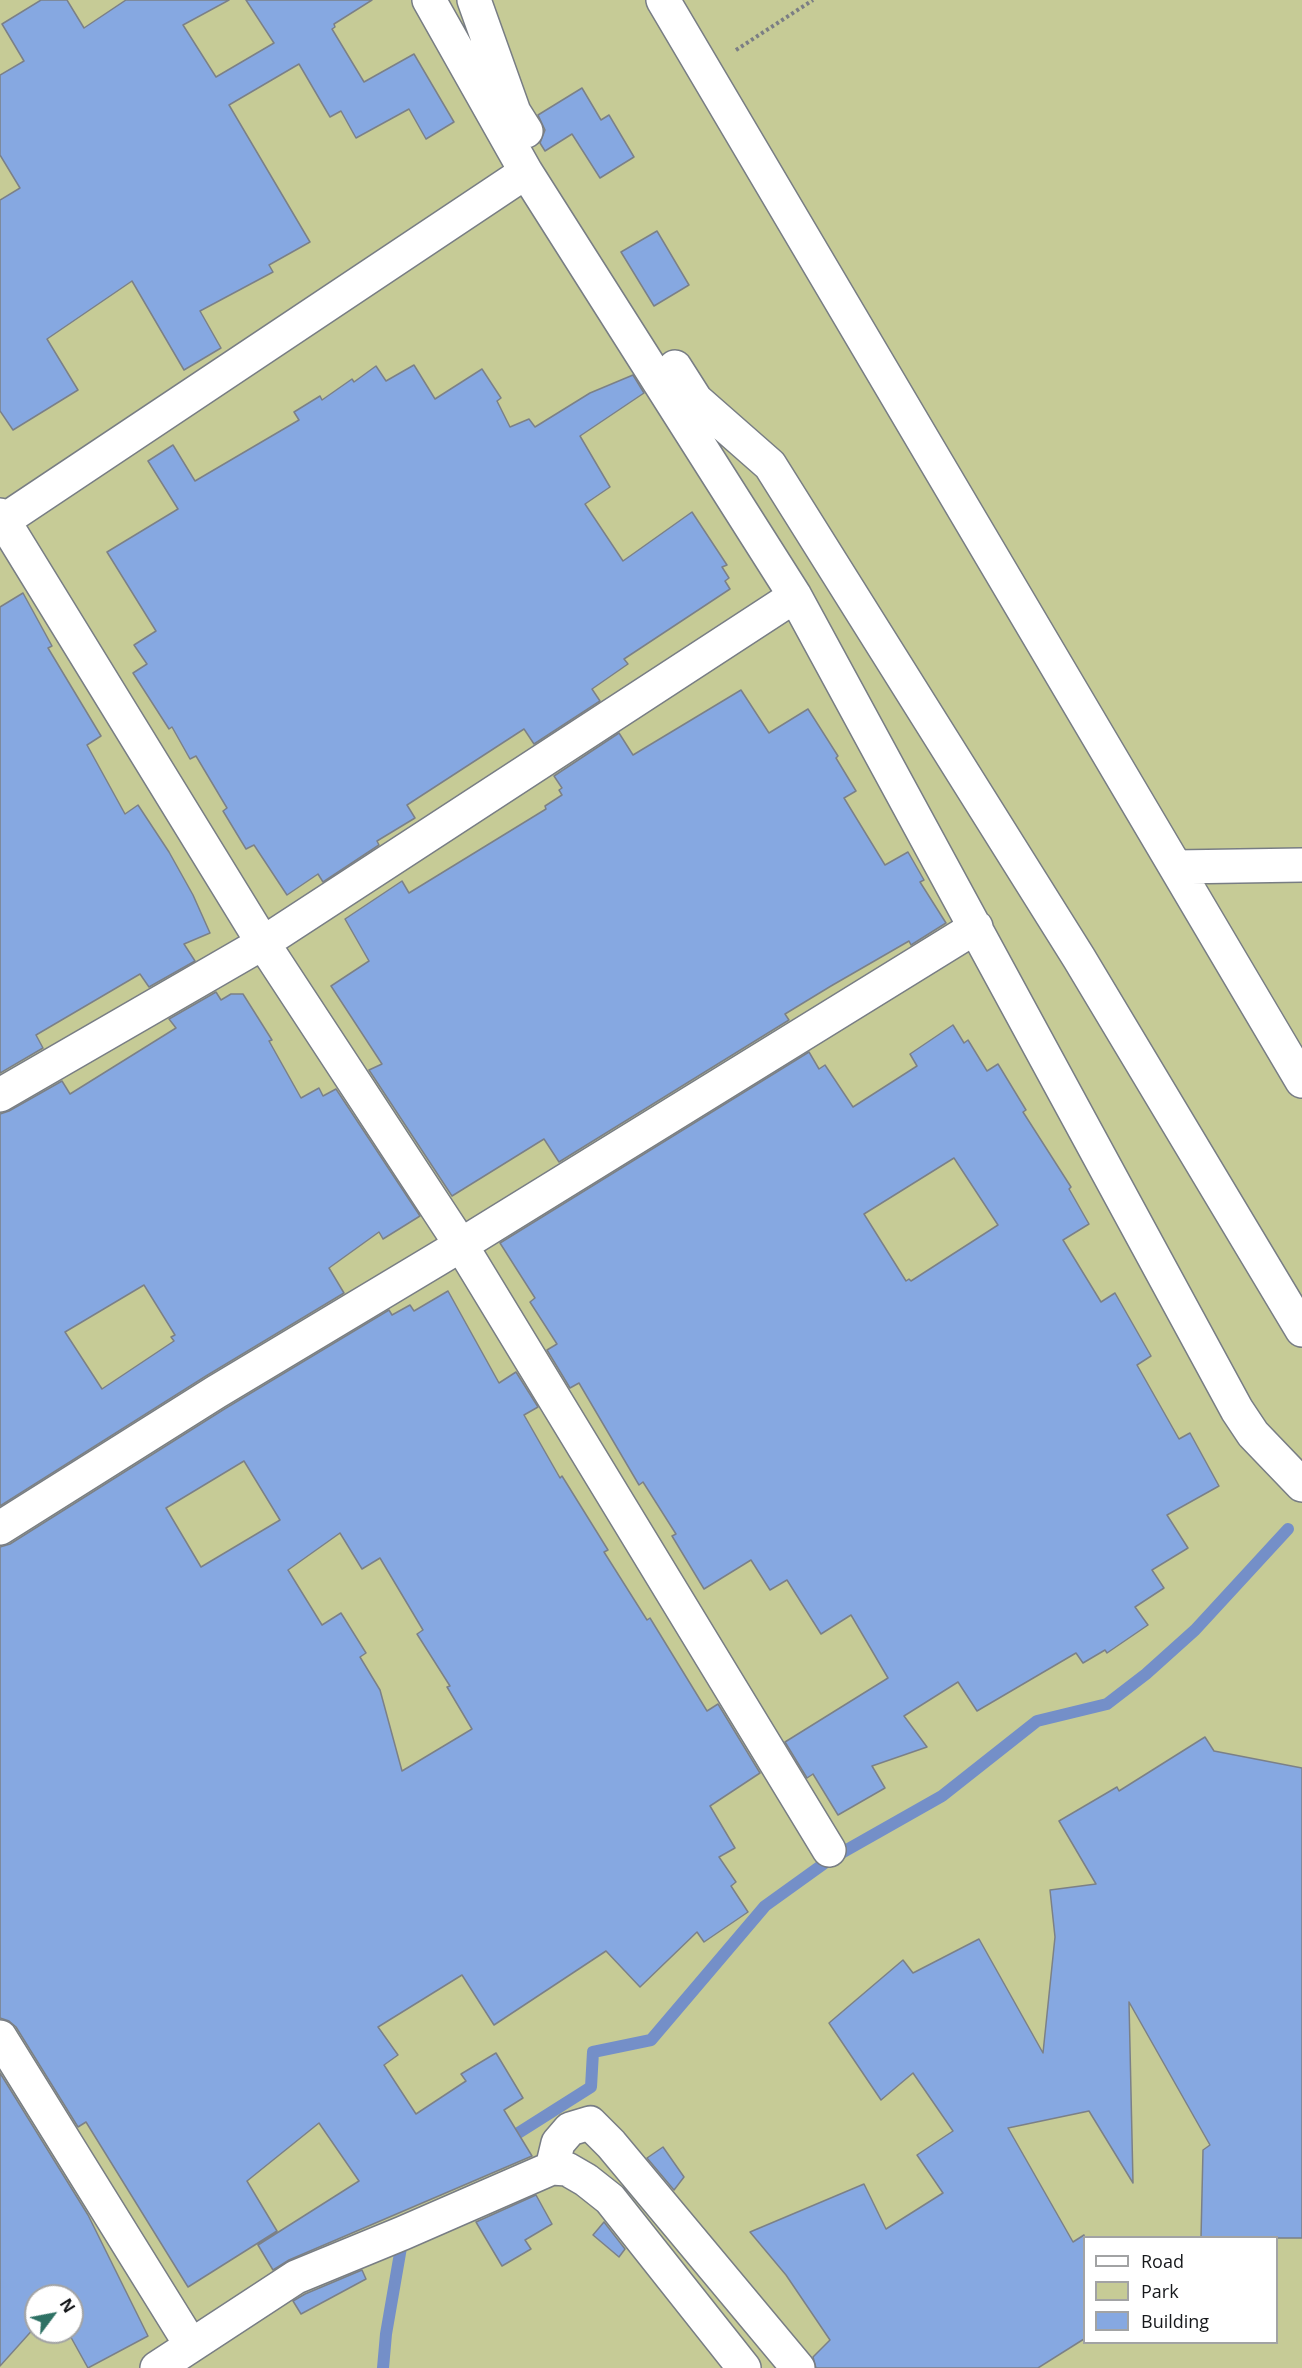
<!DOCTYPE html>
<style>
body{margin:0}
#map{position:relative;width:1302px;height:2368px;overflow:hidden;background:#e1e6ee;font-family:"Open Sans",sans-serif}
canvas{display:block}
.legend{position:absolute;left:1083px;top:2236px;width:195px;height:108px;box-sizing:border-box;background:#fff;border:2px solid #a2a3a4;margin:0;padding:8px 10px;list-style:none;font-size:18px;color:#16181b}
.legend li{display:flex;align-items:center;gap:12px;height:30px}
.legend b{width:30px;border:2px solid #a2a3a4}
.north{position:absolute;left:24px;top:2284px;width:60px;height:60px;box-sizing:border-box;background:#fff;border:2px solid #a2a3a4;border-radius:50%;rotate:58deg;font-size:16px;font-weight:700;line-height:24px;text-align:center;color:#16181b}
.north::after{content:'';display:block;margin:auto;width:21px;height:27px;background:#2e7164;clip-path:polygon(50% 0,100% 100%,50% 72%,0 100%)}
</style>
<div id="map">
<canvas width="1302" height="2368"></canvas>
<ul class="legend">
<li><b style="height:8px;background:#fff"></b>Road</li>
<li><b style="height:16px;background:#c6cb96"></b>Park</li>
<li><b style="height:16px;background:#86a8e1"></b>Building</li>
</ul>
<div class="north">N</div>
</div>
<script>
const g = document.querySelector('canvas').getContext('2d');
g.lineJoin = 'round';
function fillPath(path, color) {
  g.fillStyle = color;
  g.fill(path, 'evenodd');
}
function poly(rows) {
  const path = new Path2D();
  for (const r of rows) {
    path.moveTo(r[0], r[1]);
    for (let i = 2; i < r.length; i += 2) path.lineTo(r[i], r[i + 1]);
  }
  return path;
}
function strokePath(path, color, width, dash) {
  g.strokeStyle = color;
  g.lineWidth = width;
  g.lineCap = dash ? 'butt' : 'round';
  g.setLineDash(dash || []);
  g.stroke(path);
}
const green = poly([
 [0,0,1302,0,1302,2368,0,2368],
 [1084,2238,1276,2238,1276,2342,1084,2342],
 [36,2296,72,2296,72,2332,36,2332]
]);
const stream = poly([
 [504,2142,591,2087,593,2052,651,2040,765,1906,829,1860,942,1796,1037,1721,1107,1704,1146,1674,1195,1630,1288,1529],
 [383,2368,386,2334,403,2236]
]);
const building = poly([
 [41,0,67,0,84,28,126,0,229,0,183,25,216,77,274,43,246,0,372,0,334,24,335,27,332,29,364,82,414,54,454,122,426,139,409,109,356,138,341,111,330,117,299,64,229,105,310,242,269,265,273,272,200,311,221,348,184,370,132,281,47,339,78,390,13,430,0,411,0,200,20,188,0,155,0,75,24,61,2,24,41,0],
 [582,88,601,120,609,115,634,157,600,178,572,134,545,151,540,143,545,130,538,115,582,88],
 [657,231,689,285,654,306,621,252,657,231],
 [414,365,435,399,482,369,501,398,497,401,510,427,529,419,535,427,590,393,633,375,644,393,580,436,610,487,585,504,623,561,692,512,727,565,722,567,729,578,725,581,730,589,624,659,628,664,592,689,600,701,534,744,524,729,407,805,415,818,377,841,379,845,323,882,318,874,287,895,254,845,246,849,223,811,227,808,196,756,190,759,172,727,169,729,133,673,147,664,134,645,156,631,107,552,178,509,148,461,173,445,195,481,299,420,294,412,320,396,322,400,352,379,354,382,376,366,386,381,414,365],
 [23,593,52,646,48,648,101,736,87,745,125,814,138,805,169,852,193,895,210,933,184,944,195,961,149,987,140,974,36,1035,43,1048,0,1073,0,607,23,593],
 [741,690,769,733,808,709,838,756,836,758,856,791,844,798,885,865,908,852,924,880,920,882,946,923,911,945,909,941,831,986,785,1014,789,1020,559,1162,544,1139,452,1196,369,1070,382,1064,331,986,369,961,345,919,402,881,409,893,546,809,545,806,562,795,559,790,562,788,554,776,619,733,633,755,741,690],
 [216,992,221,1000,231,994,243,994,272,1040,269,1041,301,1098,319,1088,323,1096,336,1089,420,1216,383,1239,379,1232,329,1268,344,1293,206,1376,0,1506,0,1114,9,1111,62,1081,70,1094,176,1028,169,1019,216,992],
 [144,1285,175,1335,171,1337,174,1341,102,1389,65,1332,144,1285],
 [953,1025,964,1043,968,1040,987,1071,998,1064,1026,1110,1023,1112,1071,1187,1069,1189,1089,1224,1063,1240,1101,1302,1115,1293,1151,1356,1137,1365,1179,1439,1190,1433,1219,1486,1167,1515,1188,1548,1152,1570,1164,1588,1135,1607,1148,1625,1107,1653,1105,1650,1083,1663,1076,1653,977,1711,958,1682,904,1716,927,1747,872,1766,885,1788,838,1815,813,1774,807,1778,785,1742,888,1678,851,1615,821,1634,787,1580,770,1590,751,1560,704,1589,672,1536,676,1534,643,1482,639,1485,579,1383,570,1388,547,1350,557,1344,530,1302,535,1298,500,1243,809,1052,819,1069,825,1065,853,1107,917,1066,910,1054,953,1025],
 [954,1158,998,1225,911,1281,909,1279,906,1281,864,1214,954,1158],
 [448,1291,499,1383,516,1372,538,1407,524,1415,560,1478,562,1476,608,1550,604,1552,647,1620,650,1618,707,1711,718,1704,760,1773,710,1806,735,1848,719,1857,736,1882,731,1886,748,1912,704,1942,697,1932,640,1987,606,1951,494,2025,462,1975,378,2027,398,2055,384,2065,416,2114,466,2081,461,2074,496,2053,523,2098,504,2110,532,2156,289,2260,273,2270,258,2245,359,2181,319,2123,247,2181,277,2231,188,2287,86,2122,78,2127,16,2027,9,2021,0,2018,0,1547,10,1544,226,1408,389,1310,392,1315,410,1305,414,1311,448,1291],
 [244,1461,280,1520,201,1567,166,1508,244,1461],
 [340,1533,362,1569,380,1558,423,1630,417,1634,450,1686,447,1687,472,1729,402,1771,380,1690,360,1657,366,1653,341,1613,322,1625,288,1570,340,1533],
 [1205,1737,1214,1751,1302,1768,1302,2238,1201,2238,1203,2150,1210,2145,1129,2002,1133,2183,1089,2111,1008,2128,1073,2242,1084,2235,1084,2339,1038,2368,816,2368,813,2357,830,2340,786,2275,750,2232,864,2184,886,2229,943,2193,917,2155,953,2131,913,2073,881,2100,829,2023,903,1960,913,1973,979,1939,1043,2053,1055,1937,1050,1890,1096,1884,1059,1821,1117,1787,1119,1791,1205,1737],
 [0,2073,88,2215,148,2336,88,2368,68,2332,72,2332,72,2296,36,2296,36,2326,0,2366,0,2073],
 [663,2147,684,2177,674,2190,647,2158,663,2147],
 [536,2195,552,2224,525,2240,531,2249,502,2266,476,2222,536,2195],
 [604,2222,625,2249,619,2257,593,2235,604,2222],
 [362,2270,366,2279,301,2314,293,2301,305,2294,362,2270]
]);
const path = poly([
 [736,50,813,0]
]);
const minor = poly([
 [429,0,526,172,795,596,1237,1410,1253,1434,1302,1485],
 [474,0,514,112,526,131],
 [663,0,1302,1081],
 [675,367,696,400,770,465,1079,958,1302,1330],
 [0,515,263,943,461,1245,829,1850],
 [0,523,526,172],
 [1176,867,1302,865],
 [0,1095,263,943,795,596],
 [0,1528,216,1392,461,1245,976,927],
 [0,2037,191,2345],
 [552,2168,558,2143,570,2129,590,2123,611,2144,798,2368],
 [157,2368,296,2277,403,2233,552,2168,567,2169,586,2180,610,2199,744,2368]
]);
fillPath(green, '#c6cb96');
strokePath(stream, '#748fc8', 12);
fillPath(building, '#86a8e1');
strokePath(building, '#7b8087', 1.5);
strokePath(minor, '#787d84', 36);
strokePath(path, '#7b7e84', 4, [3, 3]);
strokePath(minor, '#fff', 33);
</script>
